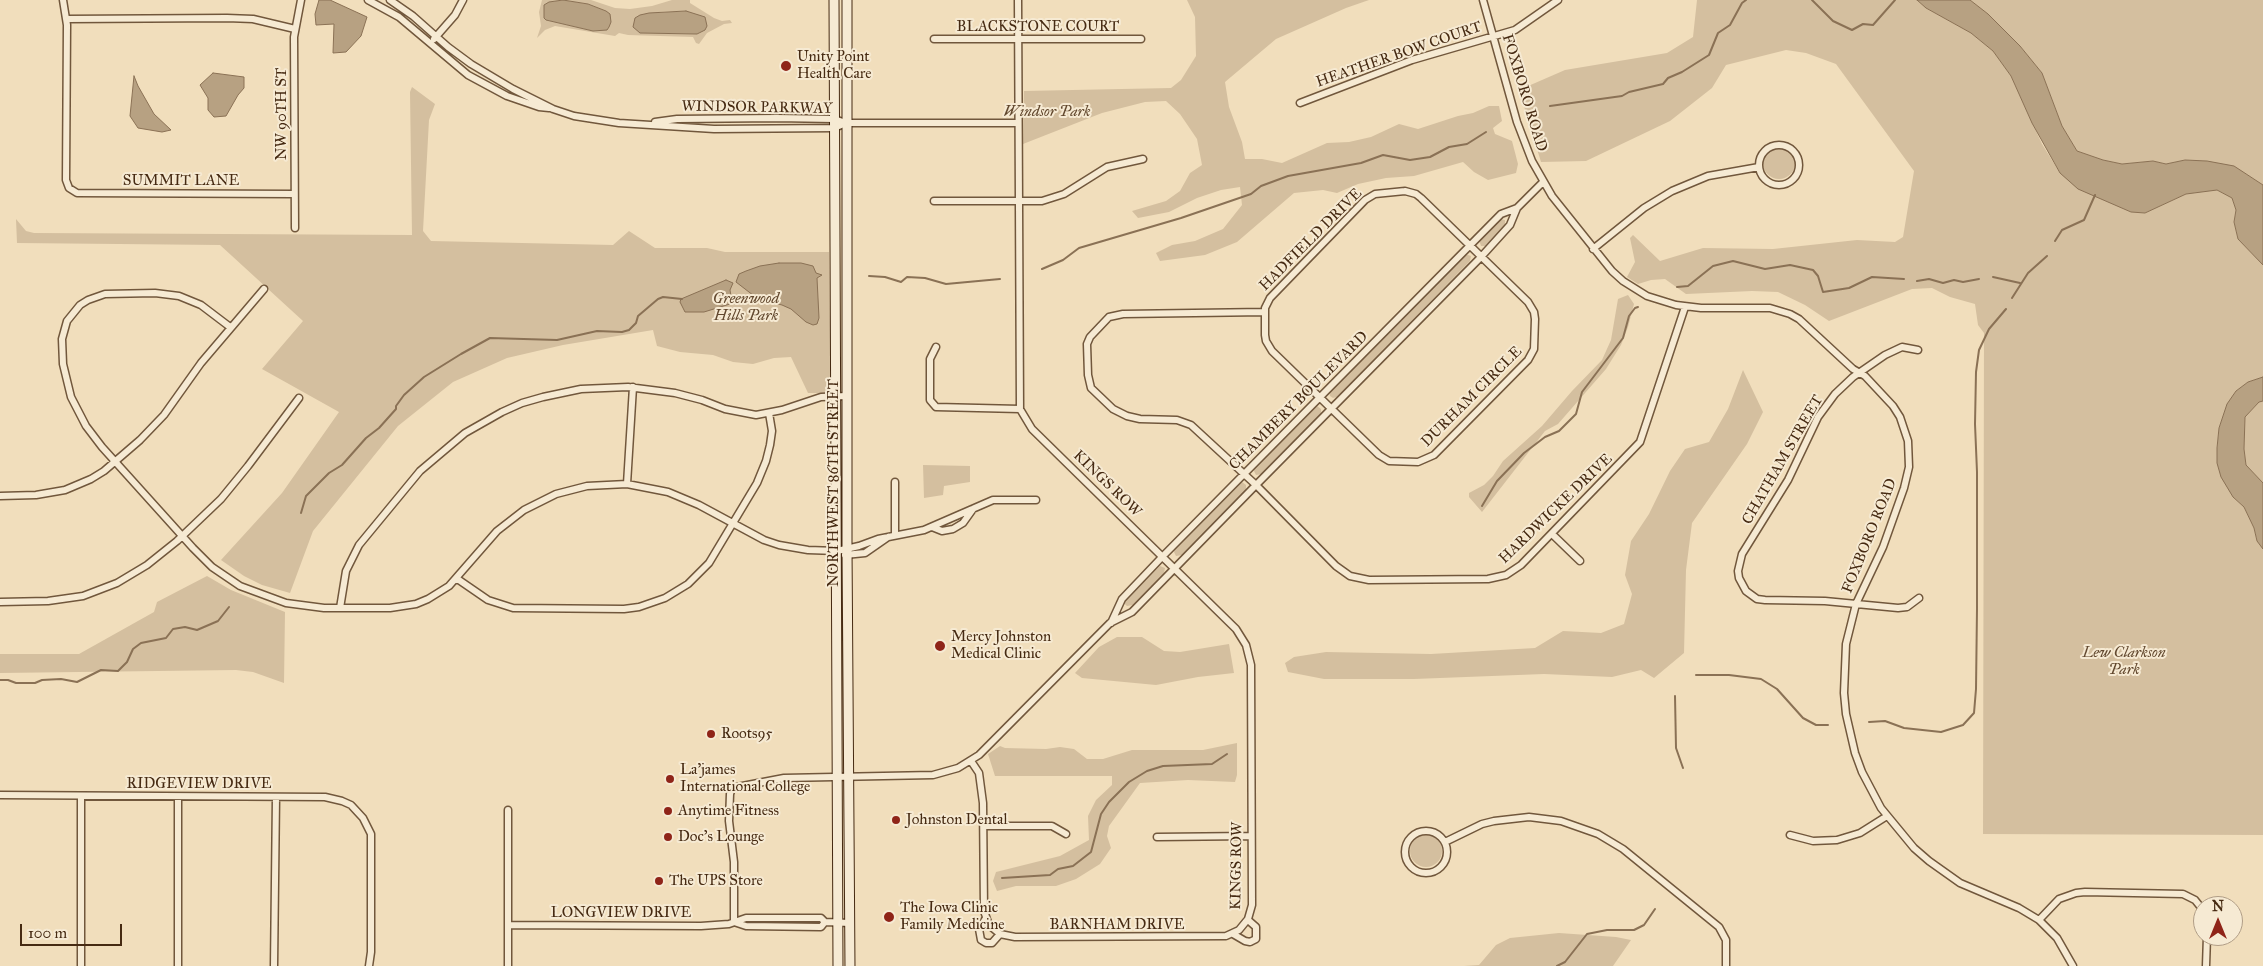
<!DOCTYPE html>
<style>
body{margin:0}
#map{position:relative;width:2263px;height:966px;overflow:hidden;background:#f1debc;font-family:"IM FELL Great Primer",serif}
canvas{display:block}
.north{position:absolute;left:2193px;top:896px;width:50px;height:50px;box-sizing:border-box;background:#f6ead3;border:1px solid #b09d86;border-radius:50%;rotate:0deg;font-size:14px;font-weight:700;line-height:20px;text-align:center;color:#462a12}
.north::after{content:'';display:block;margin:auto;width:18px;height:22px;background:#8f2418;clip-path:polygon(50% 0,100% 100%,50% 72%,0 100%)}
.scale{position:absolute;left:20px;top:924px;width:102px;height:22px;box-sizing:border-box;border:2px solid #462a12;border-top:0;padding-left:6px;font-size:15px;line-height:18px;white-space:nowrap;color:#462a12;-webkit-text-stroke:4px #f6ead3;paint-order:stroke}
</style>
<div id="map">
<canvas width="2263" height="966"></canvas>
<div class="north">N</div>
<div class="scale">100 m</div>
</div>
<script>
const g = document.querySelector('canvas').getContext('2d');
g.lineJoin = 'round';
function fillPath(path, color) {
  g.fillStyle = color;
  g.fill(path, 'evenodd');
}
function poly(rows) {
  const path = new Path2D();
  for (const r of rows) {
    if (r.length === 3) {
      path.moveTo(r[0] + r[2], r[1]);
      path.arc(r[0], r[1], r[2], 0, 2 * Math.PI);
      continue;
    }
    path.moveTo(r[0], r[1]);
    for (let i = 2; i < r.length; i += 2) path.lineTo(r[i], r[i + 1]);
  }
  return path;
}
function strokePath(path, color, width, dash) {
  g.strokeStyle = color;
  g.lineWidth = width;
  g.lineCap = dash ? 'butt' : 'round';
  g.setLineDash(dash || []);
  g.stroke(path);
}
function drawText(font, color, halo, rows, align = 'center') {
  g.font = font + ' "IM FELL Great Primer",serif';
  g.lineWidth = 4;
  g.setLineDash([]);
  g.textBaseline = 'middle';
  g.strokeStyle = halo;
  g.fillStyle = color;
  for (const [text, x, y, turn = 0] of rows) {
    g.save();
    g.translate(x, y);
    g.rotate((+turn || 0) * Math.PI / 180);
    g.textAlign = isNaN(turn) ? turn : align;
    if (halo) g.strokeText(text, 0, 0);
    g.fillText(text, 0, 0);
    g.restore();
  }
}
const green = poly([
 [542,0,591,0,615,8,630,9,652,6,672,0,690,0,690,3,714,18,722,21,730,20,732,23,724,24,707,33,699,44,696,43,693,37,628,35,619,33,615,36,555,26,545,30,537,38,541,26,539,12],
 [563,0,588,4,606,11,607,29,593,31,547,20,544,17,549,2],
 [686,11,704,30,697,34,640,33,660,12],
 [1187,0,1369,0,1346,8,1276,39,1225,82,1229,107,1242,142,1245,159,1262,159,1282,163,1327,143,1349,142,1371,137,1399,124,1418,129,1458,116,1473,113,1489,106,1499,106,1502,121,1493,128,1495,134,1512,141,1518,164,1516,173,1488,180,1474,172,1463,162,1414,176,1386,178,1358,184,1337,193,1323,190,1294,193,1237,242,1205,255,1160,261,1156,253,1172,245,1195,241,1223,229,1242,205,1240,187,1221,190,1197,198,1169,212,1138,218,1132,211,1166,201,1180,191,1190,173,1202,165,1197,139,1180,114,1166,101,1145,102,1102,113,1023,144,1024,91,1171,88,1181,80,1196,56,1195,17],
 [1697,0,1917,0,1926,8,1971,33,1993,51,2011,76,2042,144,2060,173,2131,212,2145,213,2186,194,2205,190,2217,190,2232,198,2236,210,2234,222,2238,239,2263,265,2263,377,2248,382,2236,391,2228,404,2219,428,2217,448,2233,497,2244,507,2254,528,2257,541,2263,548,2263,835,1983,834,1984,333,1978,325,1975,304,1950,297,1932,288,1912,289,1829,321,1805,305,1778,292,1752,291,1686,294,1665,279,1651,280,1638,284,1627,277,1635,262,1630,238,1633,235,1660,261,1703,248,1773,249,1857,240,1895,242,1903,237,1914,171,1836,64,1806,53,1786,50,1726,65,1712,88,1670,121,1586,161,1541,162,1519,90,1565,70,1667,53,1693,37],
 [1970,0,2263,0,2263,185,2246,174,2207,161,2185,160,2166,164,2153,161,2122,164,2103,160,2077,151,2062,126,2042,73,2020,46,1988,14],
 [412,87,435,104,429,120,423,231,431,241,613,245,629,231,655,248,707,248,725,252,829,252,831,393,808,393,791,357,774,358,753,364,733,362,713,355,680,352,657,346,653,330,563,345,507,358,453,382,398,426,313,531,290,593,262,585,244,576,221,560,282,493,339,412,262,369,303,321,220,245,17,243,16,219,26,231,34,233,412,235,410,92],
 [1779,163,16],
 [1500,219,1505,220,1505,226,1485,246,1481,246,1479,240],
 [1465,254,1471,256,1470,261,1337,397,1333,398,1330,396,1329,392],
 [1628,295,1634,304,1628,327,1621,345,1606,369,1558,424,1545,431,1482,512,1469,497,1469,493,1484,485,1493,476,1503,461,1542,426,1572,391,1602,360,1611,340,1618,299],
 [1743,370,1763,412,1747,444,1692,523,1686,570,1684,653,1654,678,1641,670,1612,677,1544,674,1414,679,1324,679,1288,672,1285,663,1294,657,1326,652,1431,654,1535,648,1563,631,1601,633,1624,624,1632,594,1625,575,1631,541,1649,514,1670,471,1685,449,1709,442,1728,409],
 [2263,401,2263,483,2246,465,2244,449,2245,417,2259,402],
 [1317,406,1321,409,1321,414,1262,474,1256,475,1254,471,1255,467],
 [923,465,970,466,970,482,944,486,943,495,924,498],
 [1242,482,1246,485,1246,490,1182,555,1176,556,1174,552,1175,548],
 [1160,566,1165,568,1164,573,1133,605,1127,606,1124,603,1126,599],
 [207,576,231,590,285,612,284,683,253,672,236,670,0,673,0,654,79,654,154,612,157,602],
 [1117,637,1142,637,1164,651,1180,652,1229,644,1234,673,1198,677,1156,685,1082,678,1075,673,1099,647],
 [1237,743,1237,775,1235,782,1188,780,1140,783,1109,826,1107,836,1111,848,1100,864,1076,879,1056,886,1016,886,997,891,993,881,996,872,1060,856,1089,840,1088,816,1096,800,1112,785,1112,776,995,776,988,754,1000,746,1005,748,1046,749,1060,747,1074,749,1087,759,1103,759,1132,750,1203,750],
 [1426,851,16],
 [1559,933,1616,937,1631,940,1613,966,1464,966,1479,965,1496,945,1510,938]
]);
const water = poly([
 [319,0,330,0,367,17,361,36,346,52,333,53,334,24,316,25,315,14,319,0],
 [563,0,588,4,606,11,610,14,611,22,609,27,607,30,593,31,546,20,544,18,544,5,549,2,563,0],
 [1917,0,1970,0,1988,14,2020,46,2042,73,2062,126,2077,151,2103,160,2122,164,2153,161,2166,164,2185,160,2207,161,2234,166,2263,185,2263,265,2238,239,2234,222,2236,210,2232,198,2217,190,2186,194,2145,213,2131,212,2078,189,2060,173,2032,123,2011,76,1993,51,1971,33,1926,8,1917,0],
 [686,11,705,17,707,26,705,30,697,34,640,33,633,27,635,18,640,15,649,13,686,11],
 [213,73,244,77,244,88,238,95,226,116,214,117,208,110,208,98,200,85,213,73],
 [134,76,138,86,154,114,171,130,162,132,138,128,130,116,134,76],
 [779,263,801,263,813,266,816,273,822,275,817,278,819,318,817,324,813,325,806,322,791,309,782,305,758,299,736,282,739,274,746,271,760,266,779,263],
 [726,280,733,283,730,290,732,302,730,304,704,312,685,312,680,302,681,299,726,280],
 [2263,377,2263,401,2259,402,2245,417,2244,449,2246,465,2263,483,2263,549,2257,541,2254,528,2244,507,2233,497,2221,477,2217,463,2217,448,2219,428,2227,404,2236,391,2248,382,2263,377]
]);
const stream = poly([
 [1812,0,1833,21,1852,30,1863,24,1873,25,1895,0],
 [1550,106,1622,96,1629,92,1663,84,1668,78,1682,72,1709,55,1718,33,1730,25,1742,3,1746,0],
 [2055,241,2062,230,2084,220,2095,195],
 [1042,269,1063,260,1079,248,1181,218,1251,194,1261,186,1288,176,1361,163,1383,155,1410,160,1430,157,1449,147,1467,144,1486,132],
 [869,276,885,277,901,282,907,277,925,278,946,284,1000,279],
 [1993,277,2020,283],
 [1917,281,1929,279,1943,283,1954,280,1963,282,1979,279],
 [1677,287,1688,286,1713,266,1733,261,1765,269,1790,265,1813,270,1818,276,1823,292,1849,288,1872,277,1904,279],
 [2012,298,2028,273,2047,256],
 [1482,506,1497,481,1524,453,1545,437,1559,431,1576,414,1582,392,1623,338,1629,316,1635,308,1638,307],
 [301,513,306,496,329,473,342,465,366,438,379,428,396,409,396,406,404,395,424,377,461,354,490,338,557,340,597,331,622,332,629,330,636,323,638,316,658,299,663,297,682,299],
 [1696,675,1729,675,1761,679,1777,689,1803,718,1816,725,1828,725],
 [0,680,8,680,16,683,35,683,42,680,61,679,77,682,101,670,118,671,127,662,133,649,141,643,166,638,173,629,185,627,197,630,218,621,229,607],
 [1675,696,1676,748,1683,768],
 [1869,722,1885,721,1904,728,1941,732,1963,725,1974,713,1976,689,1977,609,1977,472,1975,424,1976,372,1979,350,1989,329,2006,309],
 [1002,878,1050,875,1058,869,1073,866,1091,852,1101,814,1109,802,1129,782,1147,771,1163,766,1212,764,1227,754],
 [1557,966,1565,962,1587,934,1607,930,1634,930,1644,925,1655,909]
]);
const minor = poly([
 [63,0,67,25,66,180,69,188,77,193,294,194],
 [368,0,399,17,468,75,507,96,539,107,549,108],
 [390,0,413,16,448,47,471,64,513,89,553,109,574,116,619,123,714,129,834,128,846,123],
 [1483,0,1517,122,1532,161,1552,196,1612,271,1623,281,1647,296,1676,305,1701,308,1770,308,1790,314,1799,319,1853,369,1865,376,1893,406,1900,417,1908,441,1909,467,1904,488,1883,547,1856,604,1846,644,1844,693,1846,714,1855,753,1862,772,1881,808,1914,848,1929,861,1960,883,2019,908,2039,920,2057,938,2073,966],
 [67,19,227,18,253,19,295,29],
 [434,39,455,15,463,0],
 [934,39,1141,39],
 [1300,103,1412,60,1515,30,1558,0],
 [655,122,677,119,777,118,834,119,846,123,1018,123],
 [1779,165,20],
 [1405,191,1416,194,1421,198,1528,302,1534,312,1535,319,1534,349,1528,360,1434,455,1418,462,1389,461,1379,455,1272,351,1266,341,1265,335,1265,308,1270,298,1365,200,1375,194,1405,191],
 [934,201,1042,201,1064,194,1107,167,1143,159],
 [295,228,294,37,301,0],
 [1593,249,1644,208,1672,191,1708,176,1759,167],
 [1265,312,1123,314,1109,317,1090,337,1087,344,1088,375,1091,388,1113,409,1127,416,1140,419,1177,420,1191,425,1256,485,1336,566,1350,576,1369,580,1488,579,1506,575,1521,565,1640,442,1685,307],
 [230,327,201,305,179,296,155,293,105,294,88,300,80,305,67,321,62,339,63,364,71,397,86,426,102,447,193,548,212,567,240,586,286,603,324,608,390,608,416,604,428,599,449,586,497,531,524,510,556,494,587,486,627,484,668,492,699,505,764,540,779,545,808,550,837,551,859,546,878,539,924,530,993,500,1036,500],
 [936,347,930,359,930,400,936,407,1020,409],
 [1918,350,1902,347,1885,355,1853,377,1835,394,1818,417,1788,480,1742,554,1738,571,1739,578,1746,591,1757,599,1765,600,1825,601,1898,608,1907,607,1919,598],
 [895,482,895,535],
 [627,484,633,387],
 [0,496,36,495,65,490,91,479,104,471,140,440,164,415,201,363,264,289],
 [932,527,942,531,953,529,963,523,973,509],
 [1552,534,1580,561],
 [845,555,865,553,888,537],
 [456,578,488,600,513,608,624,609,639,607,665,598,688,584,709,563,757,483,766,461,770,445,772,431,769,413],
 [0,602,48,601,83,596,117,583,147,565,177,541,221,499,248,466,299,398],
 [340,608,346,571,359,545,420,471,465,433,502,412,522,403,543,397,581,389,628,387,675,393,702,400,725,409,756,415,782,410,821,397,847,396],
 [1111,623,1122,599,1163,556,1501,214,1517,208],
 [971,761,979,773,983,803,984,911,989,925,1000,934,1015,937,1226,936,1239,930,1248,919,1252,905,1251,665,1246,645,1236,629,1032,429,1020,409,1018,0],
 [0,795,325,797,342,801,351,805,363,818,371,834,371,952,369,966],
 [81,796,81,966],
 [178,797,178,966],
 [508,810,508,966],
 [984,826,1052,826,1066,834],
 [1426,852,21],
 [1790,835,1813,841,1837,840,1860,833,1887,816],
 [1157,837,1251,836],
 [1445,842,1482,824,1494,821,1529,817,1561,821,1598,834,1623,849,1719,927,1726,940,1726,966],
 [986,918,979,929,981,940,986,943,992,943,1000,934],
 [2039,920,2059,899,2076,893,2085,892,2183,894,2195,900,2203,910],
 [734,922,734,862,729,821,730,794,732,788,784,778,933,775,958,768,979,755,1110,623,1132,612,1256,485,1481,257,1510,225,1517,208,1543,182],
 [734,922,746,926,821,927,825,922],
 [508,925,701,926,729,924,746,918,821,918,825,922,850,923],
 [1233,934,1245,941,1250,942,1256,939,1256,927,1248,920],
 [274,966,276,797],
 [2206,966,2207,936]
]);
const secondary = poly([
 [834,0,838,966],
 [847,0,847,548,850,966]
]);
const markers = [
 [786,66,6,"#8f2418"],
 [940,646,6,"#8f2418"],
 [711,734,5,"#8f2418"],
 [670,779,5,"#8f2418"],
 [668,811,5,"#8f2418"],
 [896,820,5,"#8f2418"],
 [668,837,5,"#8f2418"],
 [659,881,5,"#8f2418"],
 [889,917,6,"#8f2418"]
];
const streetNames = [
 ["BLACKSTONE COURT",1038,27],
 ["HEATHER BOW COURT",1399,55,-19],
 ["FOXBORO ROAD",1524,93,73],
 ["WINDSOR PARKWAY",757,108,1],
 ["NW 90TH ST",282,114,-90],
 ["SUMMIT LANE",181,181],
 ["HADFIELD DRIVE",1311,240,-45],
 ["DURHAM CIRCLE",1472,397,-45],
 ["CHAMBERY BOULEVARD",1299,401,-45],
 ["CHATHAM STREET",1783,460,-60],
 ["NORTHWEST 86TH STREET",834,483,-90],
 ["KINGS ROW",1107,484,44],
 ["HARDWICKE DRIVE",1556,509,-44],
 ["FOXBORO ROAD",1870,536,-68],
 ["RIDGEVIEW DRIVE",199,784],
 ["KINGS ROW",1237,866,-89],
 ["LONGVIEW DRIVE",621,913],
 ["BARNHAM DRIVE",1117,925]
];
const poiNames = [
 ["Unity Point",797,57],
 ["Health Care",797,74],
 ["Mercy Johnston",951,637],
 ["Medical Clinic",951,654],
 ["Roots95",721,734],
 ["La'james",680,770],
 ["International College",680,787],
 ["Anytime Fitness",678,811],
 ["Johnston Dental",906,820],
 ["Doc's Lounge",678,837],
 ["The UPS Store",669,881],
 ["The Iowa Clinic",900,908],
 ["Family Medicine",900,925]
];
const parkNames = [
 ["Windsor Park",1047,112],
 ["Greenwood",746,299],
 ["Hills Park",746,316],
 ["Lew Clarkson",2124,653],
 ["Park",2124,670]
];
fillPath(green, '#d4bf9f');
fillPath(water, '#b7a182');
strokePath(water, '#8a7155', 1);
strokePath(stream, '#8a7155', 2);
strokePath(minor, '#71573c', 9);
strokePath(secondary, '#462a12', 11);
strokePath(minor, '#f6ead3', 6);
strokePath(secondary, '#f6ead3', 9);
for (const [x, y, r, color] of markers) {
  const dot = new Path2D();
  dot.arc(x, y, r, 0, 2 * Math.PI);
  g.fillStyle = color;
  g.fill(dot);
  strokePath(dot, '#f6ead3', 2);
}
drawText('15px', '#462a12', '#f6ead3', streetNames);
drawText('15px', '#462a12', '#f6ead3', poiNames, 'left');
drawText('italic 15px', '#62482e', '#f6ead3', parkNames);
</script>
